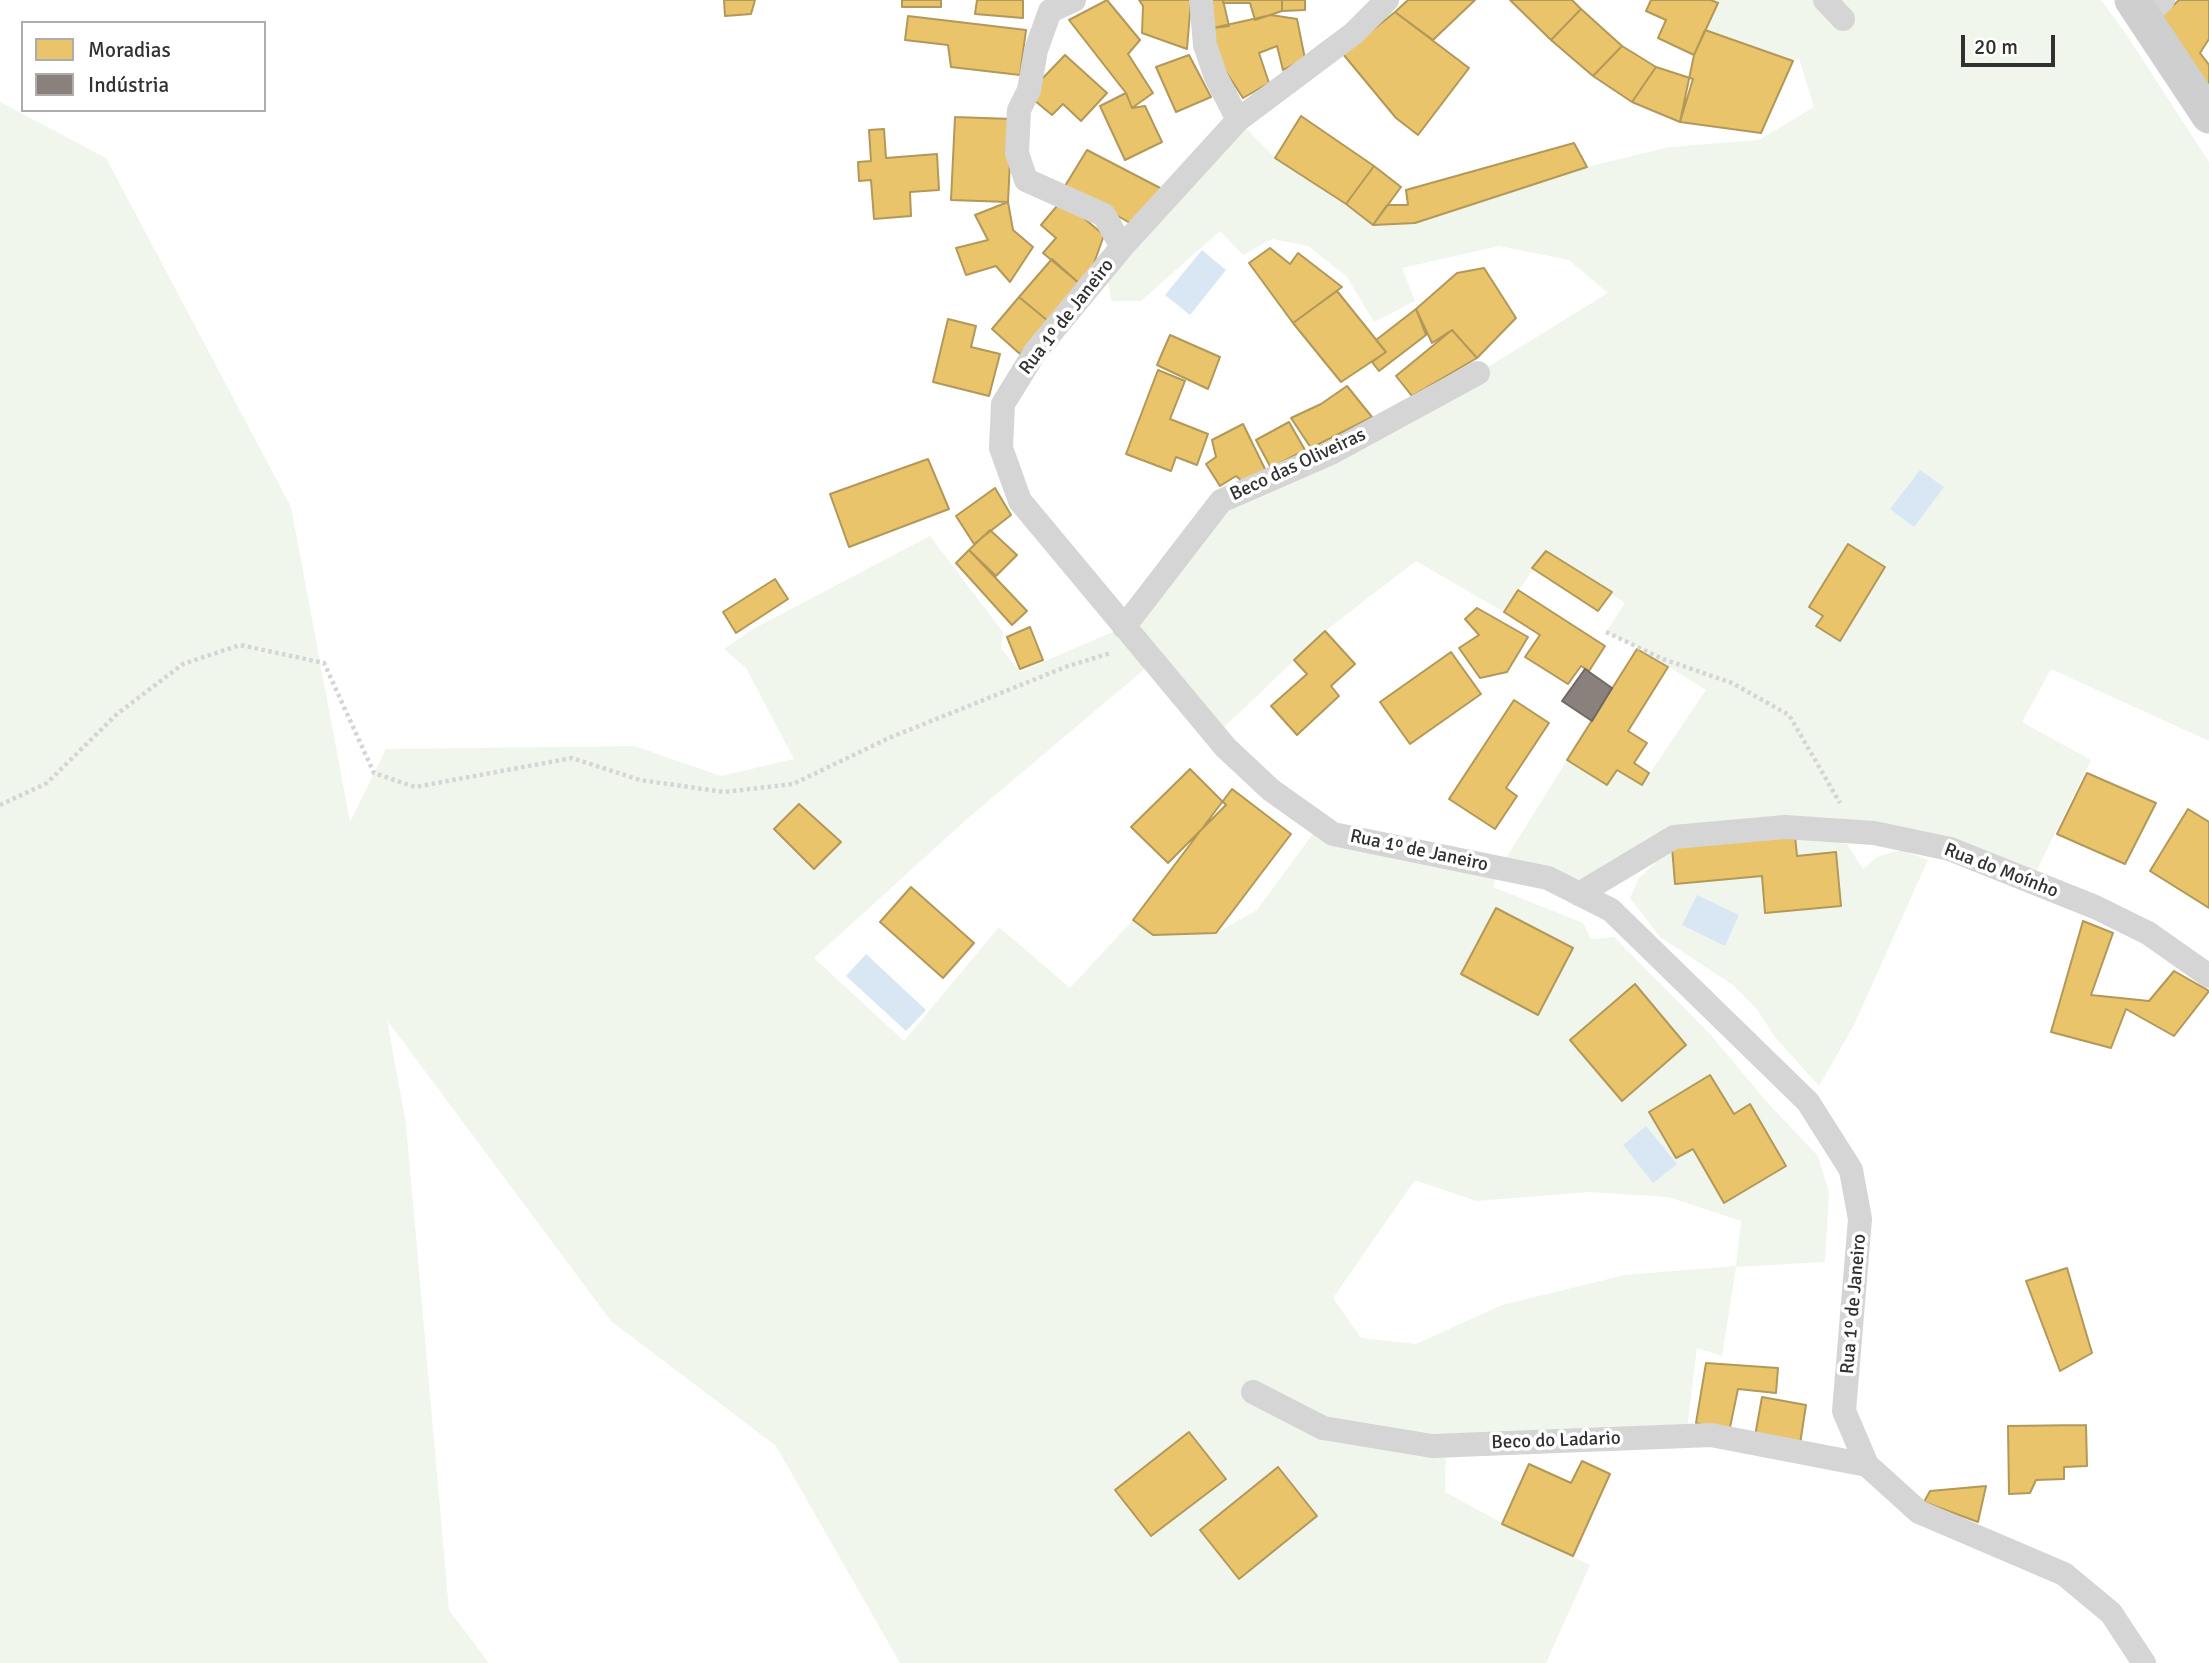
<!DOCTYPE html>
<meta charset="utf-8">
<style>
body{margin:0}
#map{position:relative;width:2209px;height:1663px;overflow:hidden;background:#fff;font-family:Signika,sans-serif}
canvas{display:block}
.legend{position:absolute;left:21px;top:21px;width:245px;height:91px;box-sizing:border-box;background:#fff;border:2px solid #adadad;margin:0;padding:9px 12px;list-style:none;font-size:21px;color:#313131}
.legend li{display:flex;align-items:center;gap:14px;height:35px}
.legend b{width:35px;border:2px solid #adadad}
.scale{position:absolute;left:1961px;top:35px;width:94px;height:32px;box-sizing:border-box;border:4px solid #313131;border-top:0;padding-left:9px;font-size:21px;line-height:24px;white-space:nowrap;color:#313131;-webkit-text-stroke:5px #fff;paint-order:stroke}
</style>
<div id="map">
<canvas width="2209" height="1663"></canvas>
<ul class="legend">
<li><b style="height:19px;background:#e9c46a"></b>Moradias</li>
<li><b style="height:19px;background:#8a817c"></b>Indústria</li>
</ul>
<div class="scale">20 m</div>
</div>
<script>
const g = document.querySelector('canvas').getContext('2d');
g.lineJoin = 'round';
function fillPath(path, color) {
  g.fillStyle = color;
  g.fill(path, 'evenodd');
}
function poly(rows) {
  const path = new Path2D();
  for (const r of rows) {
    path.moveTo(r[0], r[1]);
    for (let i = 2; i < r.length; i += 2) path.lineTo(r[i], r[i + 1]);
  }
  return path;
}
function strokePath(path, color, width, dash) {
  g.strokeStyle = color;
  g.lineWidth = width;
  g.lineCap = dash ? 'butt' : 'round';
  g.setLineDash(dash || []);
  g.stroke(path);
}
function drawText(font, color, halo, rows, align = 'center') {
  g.font = font + ' Signika,sans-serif';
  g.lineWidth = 7;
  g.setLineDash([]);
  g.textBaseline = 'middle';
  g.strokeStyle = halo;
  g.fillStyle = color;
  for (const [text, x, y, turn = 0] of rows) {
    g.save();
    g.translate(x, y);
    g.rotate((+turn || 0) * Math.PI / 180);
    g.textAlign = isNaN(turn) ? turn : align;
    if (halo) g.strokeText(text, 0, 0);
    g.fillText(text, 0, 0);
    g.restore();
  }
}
const green = poly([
 [1711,0,2101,0,2126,34,2209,162,2209,741,2051,669,2022,722,2091,760,2031,882,1874,833,1674,837,1579,894,1500,868,1493,887,1583,923,1591,939,1614,937,1710,1034,1765,1100,1818,1156,1829,1192,1825,1262,1736,1267,1722,1356,1697,1348,1686,1436,1446,1446,1445,1492,1502,1523,1590,1565,1546,1663,900,1663,776,1446,611,1321,387,1020,406,1124,449,1610,489,1663,0,1663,0,102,106,158,291,507,350,822,386,749,634,746,721,776,794,759,746,668,724,649,751,630,930,536,1003,632,1001,648,1020,672,1124,627,1221,501,1478,373,1608,293,1569,260,1499,246,1402,268,1415,301,1374,322,1347,277,1308,246,1272,239,1243,255,1220,231,1141,301,1111,301,1106,267,1238,120,1275,158,1373,224,1415,223,1587,167,1669,147,1759,140,1814,107,1799,58,1793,61,1705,30],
 [1546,551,1625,603,1606,632,1637,647,1706,690,1642,785,1617,770,1607,785,1567,760,1500,868,1320,824,1257,910,1216,933,1153,935,1133,920,1070,988,999,927,904,1041,814,958,968,818,1153,662,1215,736,1325,631,1416,561,1504,612],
 [1415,1180,1476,1201,1590,1192,1668,1197,1741,1221,1736,1266,1625,1275,1502,1305,1416,1344,1361,1338,1333,1298],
 [1795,836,1847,844,1863,869,1877,857,1901,850,1928,860,1853,1027,1819,1086,1775,1037,1756,1008,1733,985,1660,937,1630,898,1639,878,1672,847]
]);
const water = poly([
 [1202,250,1226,270,1190,315,1165,295],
 [1920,470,1944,487,1914,527,1890,509],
 [1697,895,1739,915,1725,946,1682,925],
 [866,954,926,1010,906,1031,846,976],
 [1646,1126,1677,1164,1653,1183,1623,1145]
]);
const homes = poly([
 [724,0,755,0,751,14,725,16,724,0],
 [902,0,941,0,941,7,902,7,902,0],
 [977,0,1023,0,1023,18,975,14,977,0],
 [1107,0,1140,40,1128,54,1153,93,1132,108,1126,93,1069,20,1107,0],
 [1139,0,1191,0,1187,49,1142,33,1143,6,1139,0],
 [1212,0,1223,0,1229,26,1213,28,1212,0],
 [1223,0,1282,0,1282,11,1255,20,1250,3,1223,3,1223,0],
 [1282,0,1305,0,1305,10,1282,11,1282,0],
 [1408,0,1475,0,1433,40,1395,12,1408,0],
 [1510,0,1572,0,1581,9,1551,40,1510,0],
 [1651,0,1711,0,1718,3,1694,55,1658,38,1666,20,1646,11,1651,0],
 [2179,0,2209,0,2209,39,2200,53,2209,65,2209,87,2160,17,2179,0],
 [1581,9,1622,46,1593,76,1551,40,1581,9],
 [1395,12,1469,68,1418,135,1396,118,1343,54,1395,12],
 [1271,15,1297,19,1305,59,1283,70,1277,46,1259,53,1269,83,1243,98,1219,61,1213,28,1271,15],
 [908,16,1026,30,1020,75,951,67,948,45,905,40,908,16],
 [1705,30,1793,61,1761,133,1680,122,1694,55,1705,30],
 [1622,46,1656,67,1632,102,1593,76,1622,46],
 [1065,55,1107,93,1081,121,1063,104,1052,115,1034,100,1040,81,1065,55],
 [1189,55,1211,97,1176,112,1156,67,1189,55],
 [1656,67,1693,79,1680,122,1632,102,1656,67],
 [1126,93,1132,108,1145,106,1162,142,1125,160,1100,106,1126,93],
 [1301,116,1374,166,1346,204,1275,158,1301,116],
 [955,117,1012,119,1008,202,951,200,955,117],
 [884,129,886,158,937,154,939,190,910,192,911,216,874,219,871,180,859,181,858,162,871,161,869,130,884,129],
 [1574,143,1587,167,1415,223,1373,225,1387,205,1408,205,1406,190,1574,143],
 [1087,150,1164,190,1130,223,1065,186,1087,150],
 [1374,166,1401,187,1373,225,1346,204,1374,166],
 [1062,200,1104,235,1092,269,1080,284,1043,253,1056,238,1041,225,1062,200],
 [1008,202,1013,230,1033,247,1010,282,996,266,966,275,956,248,988,240,975,215,1008,202],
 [1270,248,1290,264,1298,253,1342,287,1293,323,1249,263,1270,248],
 [1052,259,1080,284,1048,321,1019,297,1052,259],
 [1484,268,1516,318,1477,358,1452,330,1432,343,1416,309,1457,273,1484,268],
 [1337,291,1386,352,1341,382,1293,323,1337,291],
 [1019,297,1048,321,1020,354,992,329,1019,297],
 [1416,309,1426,335,1379,371,1372,362,1386,352,1376,340,1416,309],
 [948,319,976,326,971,347,1000,354,989,396,933,382,948,319],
 [1452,330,1477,358,1412,396,1396,376,1452,330],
 [1170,335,1220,357,1208,389,1157,365,1170,335],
 [1158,370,1185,381,1170,419,1208,434,1197,465,1176,457,1171,471,1126,454,1158,370],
 [1347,386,1372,417,1311,448,1291,418,1321,404,1347,386],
 [1289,422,1305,450,1271,468,1256,440,1289,422],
 [1243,424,1266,471,1243,482,1236,476,1220,486,1206,464,1216,457,1212,440,1243,424],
 [928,459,949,509,849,547,830,494,928,459],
 [995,488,1011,515,974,544,956,516,995,488],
 [990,530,1017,555,996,576,969,550,990,530],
 [1848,544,1885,567,1840,641,1816,626,1823,616,1809,607,1848,544],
 [969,550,1027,611,1012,625,956,563,969,550],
 [1546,551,1612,592,1598,611,1532,568,1546,551],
 [775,579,788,599,736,633,723,612,775,579],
 [1518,590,1605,646,1589,671,1581,666,1568,684,1525,657,1540,635,1504,612,1518,590],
 [1477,608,1528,637,1507,672,1480,678,1459,648,1479,635,1465,619,1477,608],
 [1030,627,1043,660,1020,669,1007,637,1030,627],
 [1325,631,1355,664,1331,686,1339,696,1297,735,1271,706,1307,674,1294,660,1325,631],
 [1637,649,1668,667,1628,731,1647,743,1634,763,1649,773,1642,785,1617,770,1607,785,1567,760,1637,649],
 [1451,652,1481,694,1410,744,1380,702,1451,652],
 [1514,700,1549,723,1506,788,1517,796,1495,829,1449,799,1514,700],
 [1190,769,1226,805,1168,863,1131,827,1190,769],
 [2087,773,2156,803,2125,864,2057,834,2087,773],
 [1232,789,1291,834,1216,933,1153,935,1133,920,1232,789],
 [799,804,841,842,814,869,774,829,799,804],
 [2188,809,2209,822,2209,908,2150,871,2188,809],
 [1795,836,1797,856,1836,852,1841,906,1765,913,1762,876,1675,884,1672,847,1795,836],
 [911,887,974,943,943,978,880,922,911,887],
 [1496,908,1573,948,1538,1015,1461,974,1496,908],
 [2083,921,2113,933,2091,995,2149,1001,2174,971,2209,991,2174,1036,2126,1009,2111,1048,2051,1032,2083,921],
 [1635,984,1686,1045,1622,1101,1570,1040,1635,984],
 [1710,1075,1734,1114,1750,1104,1786,1166,1724,1203,1693,1149,1676,1158,1649,1112,1710,1075],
 [2067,1268,2092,1353,2060,1371,2026,1281,2067,1268],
 [1706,1363,1778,1368,1776,1393,1738,1389,1729,1432,1696,1423,1706,1363],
 [1762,1397,1806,1405,1800,1444,1755,1436,1762,1397],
 [2086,1425,2087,1466,2064,1467,2064,1479,2036,1480,2030,1493,2009,1494,2008,1426,2086,1425],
 [1189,1432,1226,1479,1151,1536,1115,1490,1189,1432],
 [1582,1461,1610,1474,1573,1556,1502,1524,1529,1464,1571,1483,1582,1461],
 [1278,1467,1317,1516,1239,1579,1200,1530,1278,1467],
 [1986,1486,1978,1522,1924,1502,1930,1491,1986,1486]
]);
const industry = poly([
 [1585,669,1612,688,1592,721,1562,701,1585,669]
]);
const path = poly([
 [1606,632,1663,659,1732,683,1789,715,1840,803],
 [0,805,47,783,117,714,183,664,240,645,324,663,374,773,415,787,572,758,640,780,724,792,793,784,889,738,1068,666,1111,653]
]);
const street = poly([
 [1074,0,1050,11,1036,50,1029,90,1019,110,1017,153,1026,180,1104,215,1122,247],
 [1201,0,1205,45,1216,77,1238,120],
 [1387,0,1354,33,1238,120,1122,247,1035,352,1003,404,1001,448,1020,501,1226,748,1271,790,1333,834,1548,878,1611,910,1808,1102,1851,1170,1860,1219,1844,1411,1867,1465,1919,1512,2064,1574,2111,1613,2144,1663],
 [1825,0,1843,19],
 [2145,17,2163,0],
 [1124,627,1221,501,1331,453,1478,373],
 [1579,894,1674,837,1785,827,1874,833,1950,849,2095,907,2148,933,2209,976],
 [1253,1392,1323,1428,1432,1446,1711,1435,1867,1465]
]);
const secondary = poly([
 [2132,0,2209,116]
]);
const streetNames = [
 ["Rua 1º de Janeiro",1067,317,-52],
 ["Beco das Oliveiras",1298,465,-25],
 ["Rua 1º de Janeiro",1419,851,12],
 ["Rua do Moínho",2001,871,21],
 ["Rua 1º de Janeiro",1854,1304,-85],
 ["Beco do Ladario",1556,1441,-2]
];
fillPath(green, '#f1f6ed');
fillPath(water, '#d9e7f4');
fillPath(homes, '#e9c46a');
strokePath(homes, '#b29859', 2);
fillPath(industry, '#8a817c');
strokePath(industry, '#6f6966', 2);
strokePath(path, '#d5d5d5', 4.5, [3.5, 3.5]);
strokePath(street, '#d5d5d5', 24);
strokePath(secondary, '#cfcfcf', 35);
drawText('19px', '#313131', '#fff', streetNames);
</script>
